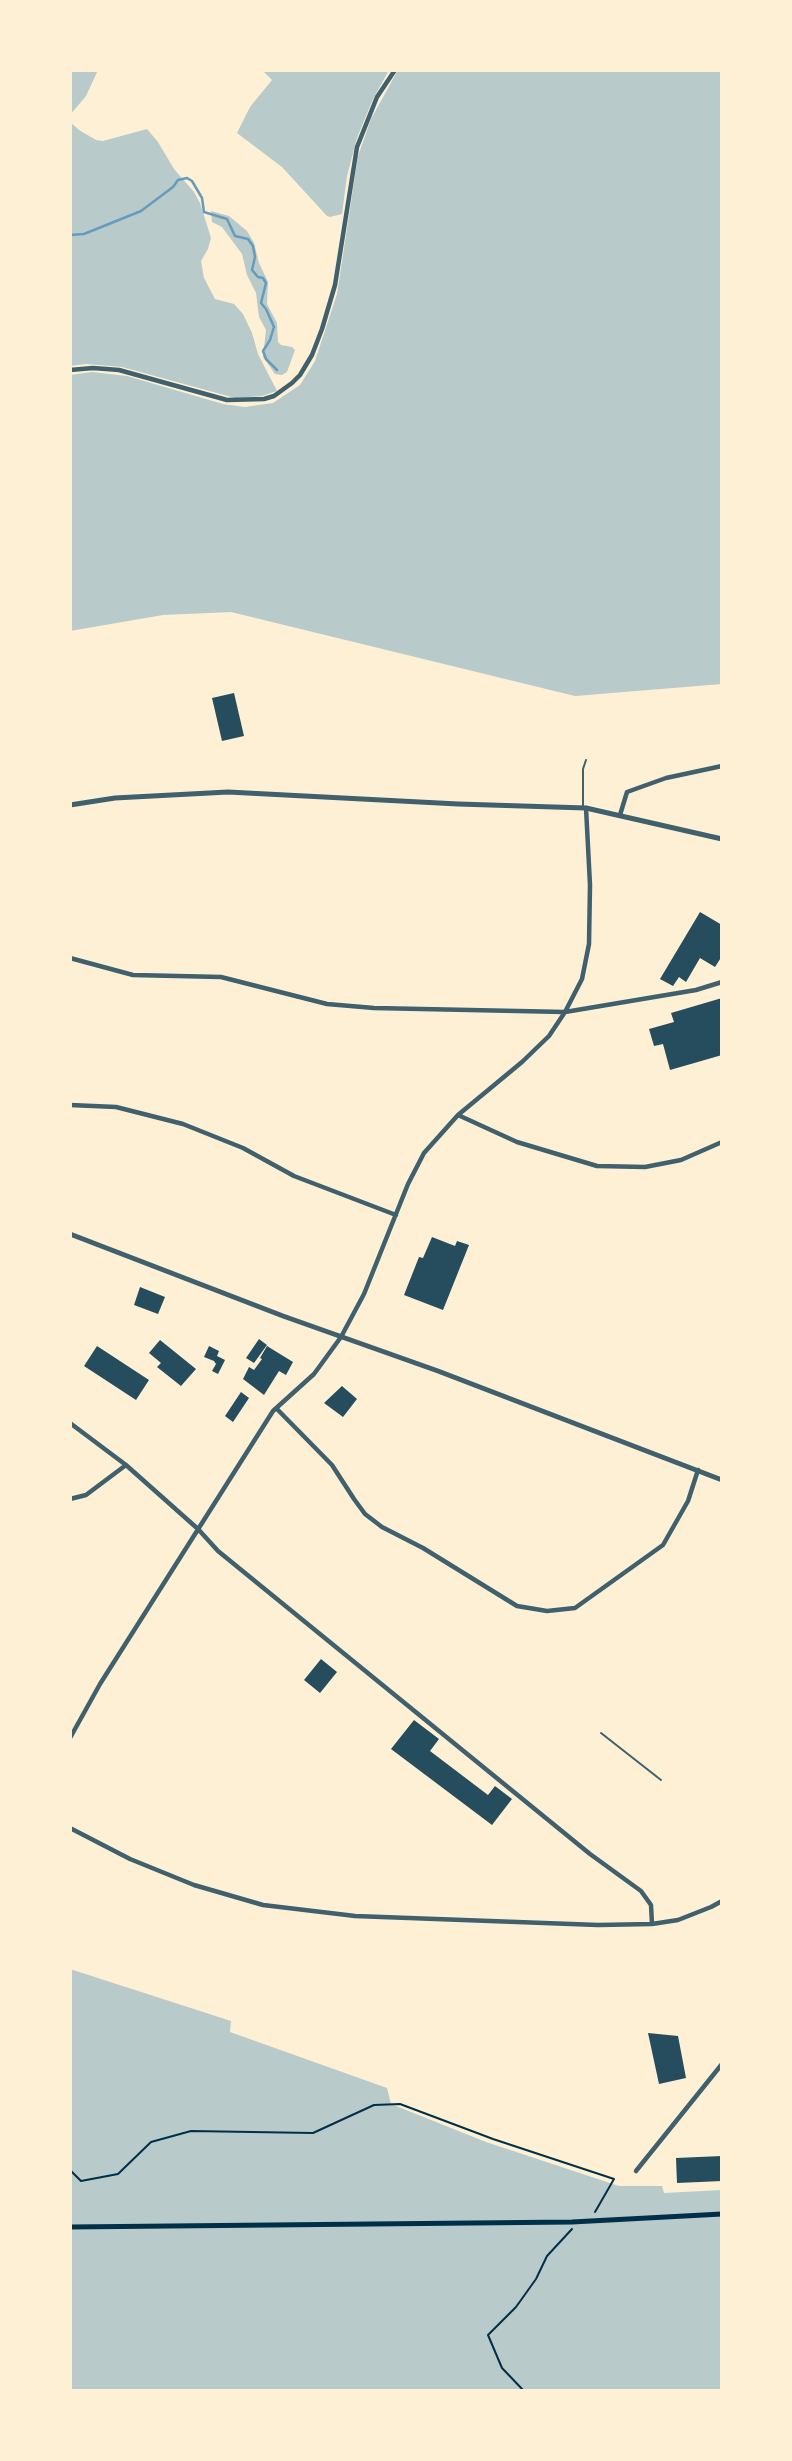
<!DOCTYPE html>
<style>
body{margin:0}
#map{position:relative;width:792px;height:2461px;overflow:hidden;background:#fdf0d5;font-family:"Roboto Condensed",sans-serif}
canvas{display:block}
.frame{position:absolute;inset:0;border:72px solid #fdf0d5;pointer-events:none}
</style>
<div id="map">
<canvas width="792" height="2461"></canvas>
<div class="frame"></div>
</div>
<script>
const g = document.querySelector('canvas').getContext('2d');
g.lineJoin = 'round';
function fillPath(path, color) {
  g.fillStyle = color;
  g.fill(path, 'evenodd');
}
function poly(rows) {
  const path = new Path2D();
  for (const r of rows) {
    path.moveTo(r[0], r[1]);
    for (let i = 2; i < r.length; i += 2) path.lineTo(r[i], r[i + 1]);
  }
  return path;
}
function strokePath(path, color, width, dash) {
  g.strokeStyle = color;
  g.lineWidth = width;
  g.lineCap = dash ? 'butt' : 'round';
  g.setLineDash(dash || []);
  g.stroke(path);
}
const green = poly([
 [70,70,98,70,86,96,70,115],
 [262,70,389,70,373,99,357,138,347,176,342,214,330,217,327,216,282,167,237,133,250,107,272,80],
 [398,70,722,70,722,684,575,696,231,612,163,615,70,631,70,375,92,372,127,376,223,404,245,407,273,403,300,385,315,361,337,294,358,156,371,119],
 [70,122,79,130,96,140,103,141,147,129,158,142,174,169,194,192,200,203,211,238,208,249,201,261,204,278,215,299,234,304,243,314,252,333,258,354,277,391,262,396,235,398,122,367,86,364,70,366],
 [211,211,229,216,247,231,254,243,259,263,268,282,267,304,277,323,278,342,281,345,292,347,295,350,287,372,282,375,275,374,263,357,266,330,259,317,256,293,247,275,242,254,222,227,212,222],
 [70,1969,231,2021,230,2032,387,2088,391,2104,486,2142,619,2186,662,2186,664,2193,722,2190,722,2391,70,2391]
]);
const stream = poly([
 [70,235,84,234,141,211,173,187,178,180,187,178,192,181,202,198,204,212,227,219,235,236,248,239,253,246,255,257,252,270,258,277,263,278,266,283,261,303,266,309,274,327,270,340,263,351,266,359,277,370]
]);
const building = poly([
 [234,693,244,736,222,741,212,698],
 [700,912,722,925,722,956,715,967,700,958,686,982,679,977,673,986,660,979],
 [722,998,722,1055,670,1070,663,1044,654,1046,649,1029,674,1022,671,1013],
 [432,1237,455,1246,457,1241,469,1245,443,1310,404,1295,419,1257,423,1258],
 [140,1287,165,1297,158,1314,134,1305],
 [259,1339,267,1345,254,1363,246,1358],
 [160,1340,196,1369,181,1386,157,1367,161,1363,149,1353],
 [97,1346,149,1380,136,1400,84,1366],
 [209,1346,219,1351,217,1356,225,1360,218,1374,212,1371,216,1364,214,1361,204,1357],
 [267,1346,293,1362,286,1375,279,1371,264,1395,243,1379,249,1367,254,1370,262,1359,260,1358],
 [342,1386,357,1399,343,1417,324,1403],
 [241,1392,249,1398,233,1422,225,1416],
 [321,1659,337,1672,320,1693,304,1680],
 [414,1720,439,1739,430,1751,488,1795,495,1786,512,1799,492,1825,391,1749],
 [648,2033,678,2036,686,2078,659,2084],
 [722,2156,722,2181,677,2183,676,2158]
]);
const path = poly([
 [70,2170,81,2181,118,2174,151,2142,191,2131,313,2133,374,2105,400,2104,493,2139,614,2179,595,2212],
 [524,2391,502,2368,488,2335,516,2307,536,2279,547,2256,572,2229]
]);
const service = poly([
 [583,807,583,769,586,760],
 [601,1733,661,1780]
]);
const minor = poly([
 [70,370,93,368,119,370,227,400,264,399,274,396,292,383,300,375,312,355,322,329,335,285,357,147,377,97,395,70],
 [620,815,627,792,666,778,722,766],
 [70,958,133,975,221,977,327,1004,374,1008,565,1012,696,990,722,982],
 [70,1105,116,1107,183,1124,243,1148,294,1176,396,1215],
 [458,1115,517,1142,597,1166,645,1167,681,1160,722,1142],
 [277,1409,332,1465,354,1499,365,1514,382,1527,423,1548,517,1606,547,1611,575,1608,663,1545,688,1501,698,1470],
 [70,1423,126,1465,198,1529,218,1551,590,1854,641,1891,651,1905,652,1924],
 [70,1499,86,1495,126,1465],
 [70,1738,100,1684,273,1411,314,1374,341,1337,364,1294,408,1184,424,1153,458,1115,522,1062,549,1036,565,1012,582,979,589,944,590,885,586,808],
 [70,1828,130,1859,194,1885,263,1905,355,1916,598,1925,652,1924,678,1920,711,1907,722,1901],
 [636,2171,722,2064]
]);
const tertiary = poly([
 [70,805,115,798,228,792,458,804,586,808,722,839],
 [70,1234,283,1316,438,1371,722,1480]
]);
const secondary = poly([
 [70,2227,572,2222,722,2214]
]);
fillPath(green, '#b9caca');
strokePath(stream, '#669bbc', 2.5);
fillPath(building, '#264d5e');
strokePath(path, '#003049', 2);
strokePath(service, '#3f606c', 2);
strokePath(minor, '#3f606c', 4.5);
strokePath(tertiary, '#3f606c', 5);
strokePath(secondary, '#003049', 5);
</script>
